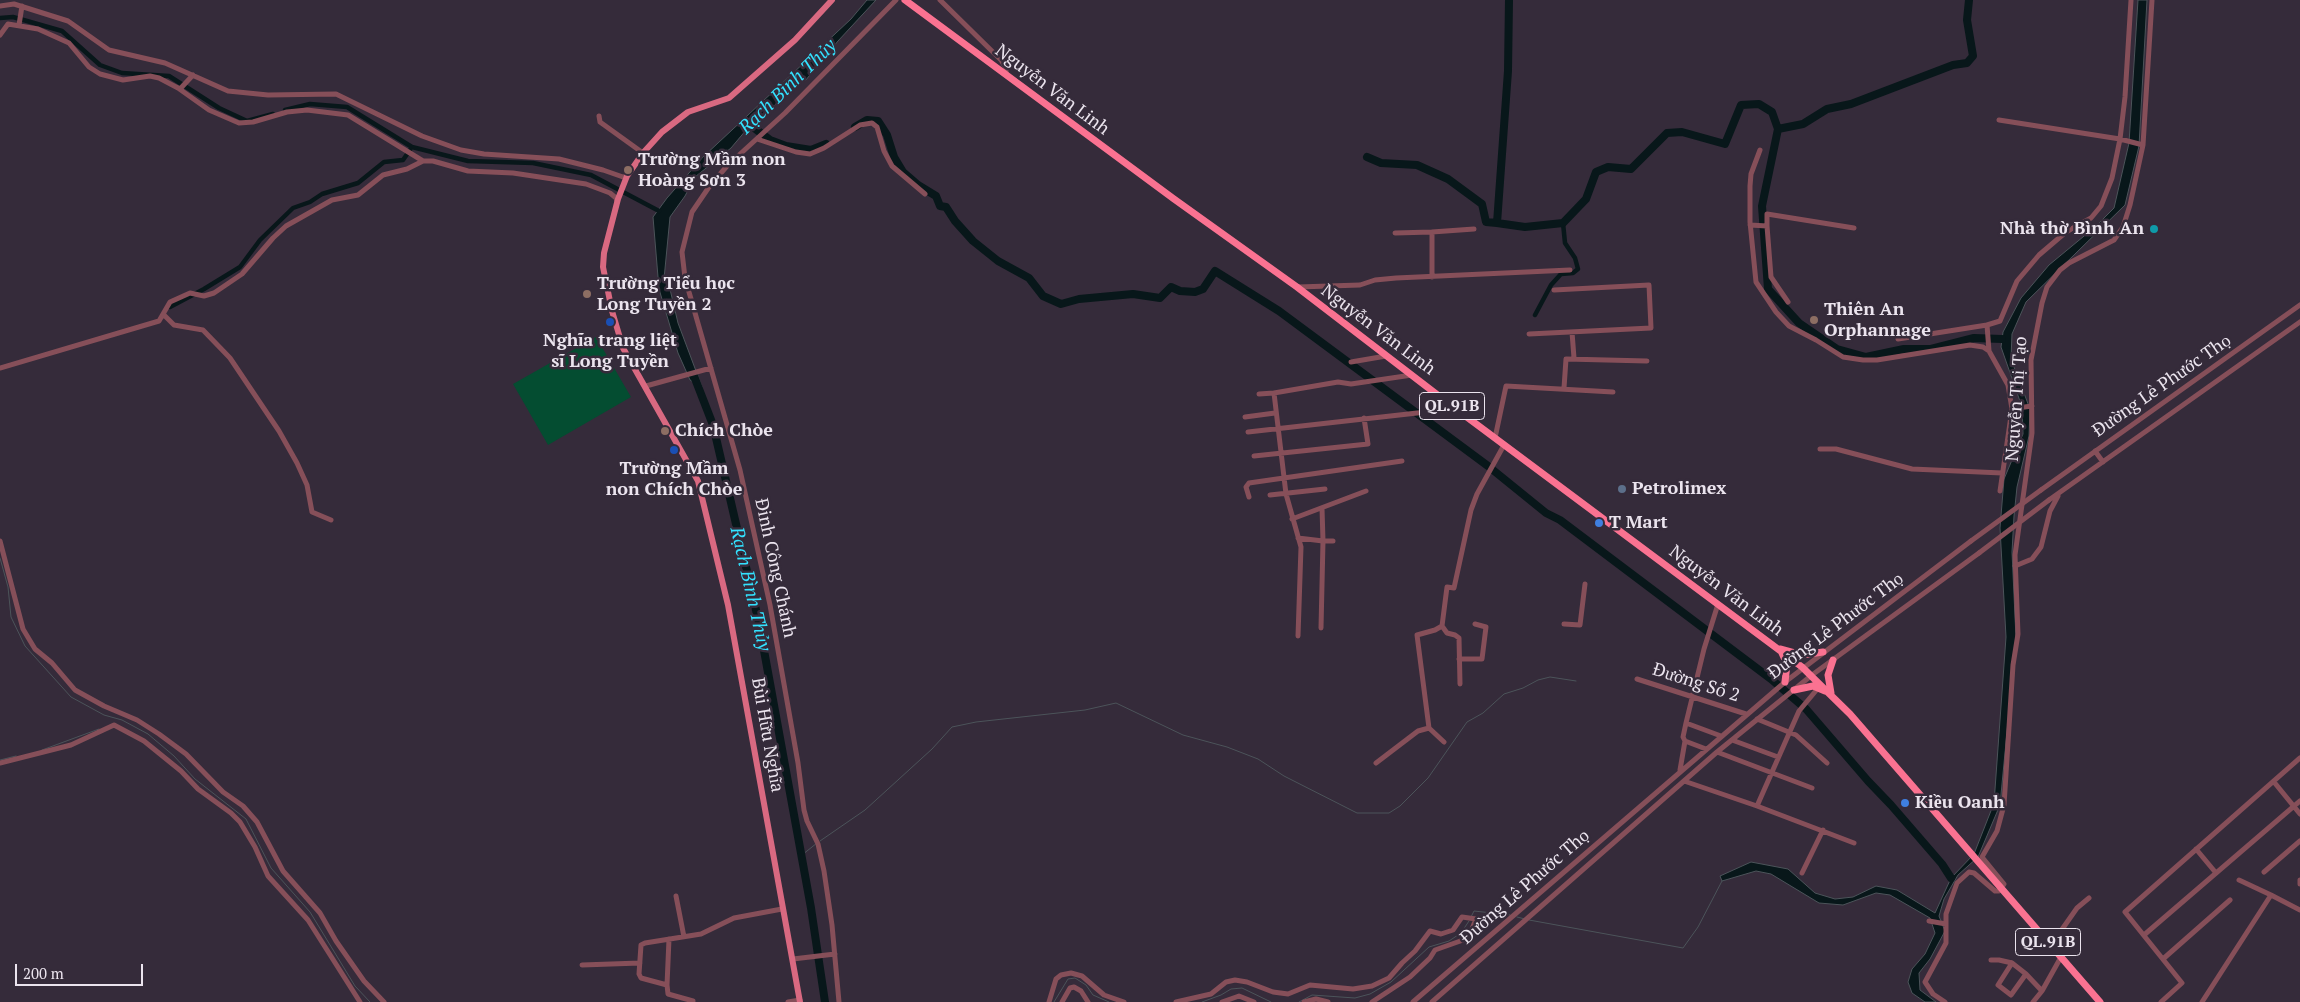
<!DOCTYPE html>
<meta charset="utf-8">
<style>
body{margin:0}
#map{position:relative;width:2300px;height:1002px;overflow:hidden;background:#352b3a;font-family:"PT Serif",serif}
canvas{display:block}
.scale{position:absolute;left:15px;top:964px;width:128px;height:22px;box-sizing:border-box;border:2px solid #ebe4ee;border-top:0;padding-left:6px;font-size:15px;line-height:18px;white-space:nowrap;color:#ebe4ee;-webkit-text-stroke:4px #352b3a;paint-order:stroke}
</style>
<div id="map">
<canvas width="2300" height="1002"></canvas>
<div class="scale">200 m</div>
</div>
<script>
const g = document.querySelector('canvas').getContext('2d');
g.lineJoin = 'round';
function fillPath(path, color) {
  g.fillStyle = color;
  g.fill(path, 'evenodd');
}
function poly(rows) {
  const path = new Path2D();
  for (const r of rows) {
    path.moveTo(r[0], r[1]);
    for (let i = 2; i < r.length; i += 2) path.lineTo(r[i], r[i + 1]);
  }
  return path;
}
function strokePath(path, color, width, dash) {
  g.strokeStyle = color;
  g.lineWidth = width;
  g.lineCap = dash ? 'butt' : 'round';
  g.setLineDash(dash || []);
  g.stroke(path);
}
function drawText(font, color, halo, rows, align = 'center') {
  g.font = font + ' "PT Serif",serif';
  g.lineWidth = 5;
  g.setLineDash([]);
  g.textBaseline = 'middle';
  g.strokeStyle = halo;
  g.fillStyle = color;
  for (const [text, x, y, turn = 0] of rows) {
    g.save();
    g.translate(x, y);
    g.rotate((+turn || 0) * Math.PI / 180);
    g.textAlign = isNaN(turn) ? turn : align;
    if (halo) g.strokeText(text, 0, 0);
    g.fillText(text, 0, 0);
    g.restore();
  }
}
const green = poly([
 [596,337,631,397,548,445,513,384]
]);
const water = poly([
 [867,0,876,0,838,41,805,81,793,86,780,101,752,123,731,148,695,177,685,196,670,217,664,279,669,285,678,323,702,387,690,380,678,353,659,289,653,217,667,198,703,157,851,19,867,0],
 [2138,0,2147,0,2139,146,2125,205,2026,302,2012,334,2011,359,2030,409,2029,436,2017,487,2014,516,2012,552,2016,638,2000,805,1978,857,1958,875,1944,899,1939,916,1945,931,1930,959,1919,973,1920,990,1936,1002,1925,1002,1912,993,1908,982,1912,969,1925,954,1935,933,1930,918,1890,895,1876,893,1843,905,1819,903,1771,874,1756,871,1722,881,1720,876,1751,862,1788,869,1815,893,1835,899,1853,897,1876,886,1897,890,1935,913,1951,878,1974,854,1994,803,2006,637,2000,528,2004,479,2023,434,2022,407,2001,347,2003,332,2021,298,2049,265,2095,227,2114,208,2129,143,2138,0]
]);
const stream = poly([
 [0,558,8,587,11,617,25,646,71,697,104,715,122,720,148,734,174,756,195,779,246,819,271,868,310,912,355,986,370,1002],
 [42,750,99,729],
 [0,760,16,756],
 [820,841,865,810,932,749,952,727,976,722,1085,710,1116,703,1183,735,1227,747,1258,759,1284,776,1357,813,1389,813,1400,806,1428,778,1467,722,1483,713,1504,694,1523,688,1538,680,1550,677,1576,681],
 [802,855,817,843],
 [1471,917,1474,911,1510,915],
 [1517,917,1525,919],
 [1529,920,1683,948,1698,927,1722,881],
 [1054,1002,1068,979,1075,978,1086,985,1093,995,1109,1002],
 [1202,1002,1221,995,1231,989,1242,988,1271,1002],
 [1299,1002,1312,995,1355,998,1370,994,1391,982,1429,947,1449,941,1461,933,1469,921]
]);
const canal = poly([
 [0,18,13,17,62,31,100,65,122,73,169,76,219,108,247,121,273,114],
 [285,110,310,104,347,107,412,147,468,161,533,163,591,175,659,211],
 [170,307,204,289,240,267,260,240,293,208,310,202,322,194,358,183,384,162,403,160,410,150],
 [1535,315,1551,285,1561,274,1573,273,1578,269,1575,258,1565,243,1563,223]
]);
const river = poly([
 [1509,0,1508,71,1497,223,1525,227,1563,223,1586,199,1596,172,1608,167,1631,169,1667,133,1682,132,1725,144,1741,105,1759,104,1772,112,1778,129],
 [1969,0,1967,20,1973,56,1967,63,1953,65,1851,104,1827,109,1803,124,1778,129,1762,206,1768,289,1799,323,1837,349,1866,357,1904,349,1931,349,1974,338,2002,339],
 [749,124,770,140,786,146,811,150,826,144],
 [855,127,867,120,878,121,887,135,894,157,903,172,918,185,936,196,940,206,946,207,955,221,973,241,998,261,1029,278,1043,296,1061,304,1079,299,1133,294,1160,298,1171,287,1180,291,1195,292,1203,289,1215,271,1279,311,1488,466,1546,513,1560,520,1771,679,1806,709,1868,781,1891,805,1942,864,1951,878],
 [1367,157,1381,163,1417,165,1448,179,1482,204,1486,222,1497,223],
 [694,376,713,425,759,623,811,908,825,1002]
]);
const minor = poly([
 [940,0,1001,60,1006,68,1006,74],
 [0,6,14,4,68,21,109,50,165,63,228,91,268,95,336,94,422,136,461,150,484,154,559,159,603,170,623,177,627,176],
 [19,25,22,6],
 [0,35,8,24,38,29,69,43,89,67,100,74,123,80,150,76,159,78,178,88,209,110,239,123,253,122,287,112,307,110,348,115,423,161],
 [180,89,193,75],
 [599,116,600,122,643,153],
 [1999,120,2120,139,2143,145],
 [757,139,796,152,810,154,824,148,860,125,872,123,877,127,884,151,892,166,925,194],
 [1760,150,1751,174,1750,186,1750,222,1756,282,1776,312,1789,326,1816,340,1843,357,1863,360,1877,360,1970,345,1983,347,1989,351],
 [1750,225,1767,226,1767,214,1854,228],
 [1767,226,1771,277,1788,302],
 [1395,233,1432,232],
 [1432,277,1432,232,1474,229],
 [1298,287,1360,285,1375,280,1396,278,1570,270],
 [164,315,174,325,203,330,230,358,279,431,297,463,307,485,312,512,331,520],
 [1572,332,1574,358],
 [1529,334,1651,328,1649,285,1554,290],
 [1898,339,1987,325],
 [1351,362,1386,356],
 [0,368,159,321,170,302,190,293,204,296,214,293,242,274,273,238,286,226,332,200,358,195,383,175,407,169,423,161,433,161,468,171,513,173,586,184,610,193,616,198,617,202],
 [646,386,711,368],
 [1564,388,1566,359,1647,361],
 [1259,394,1274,393],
 [2017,408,2032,406],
 [1245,417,1275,413],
 [1248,432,1426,412,1448,403],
 [1495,438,1506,386,1613,392],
 [1820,449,1836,449,1912,469,2002,473],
 [2095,451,2103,462],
 [1254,456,1368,444,1364,418],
 [2041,490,2300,305],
 [2000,491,2012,409,2008,385,1989,351,1987,325,2000,321,2017,281,2039,255,2066,232,2091,218,2101,206,2112,178,2120,139,2125,97,2131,0],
 [1270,495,1325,489],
 [1249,497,1246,487,1249,483,1402,461],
 [2049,500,2300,322],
 [1322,508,1323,541,1333,541],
 [1292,519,1366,491],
 [1298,538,1323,541,1321,628],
 [0,541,23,629,35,649,52,663,75,690,104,706,137,720,159,734,186,754,223,792,243,806,257,822,283,871,320,913,336,941,364,981,384,1002],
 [2015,566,2032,559,2041,547,2050,511,2058,496],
 [1718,604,1704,649,1686,723,1721,736],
 [1564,624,1580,625,1585,584],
 [1442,626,1447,633,1455,635,1459,638,1460,684],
 [1298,636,1301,547,1286,494,1274,393,1338,382,1351,384,1412,375],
 [1459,659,1482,659,1486,627,1475,624],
 [1637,679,1746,714],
 [1757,719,1796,735,1827,763],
 [1429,728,1444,742],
 [1732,740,1778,757],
 [1685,741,1683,737,1686,723],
 [1717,752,1812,788],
 [0,763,71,745,114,725,144,741,181,771,198,789,231,813,240,822,255,847,268,876,308,920,360,1002],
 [1376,763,1418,731,1429,728,1417,635,1435,630,1442,626,1447,587,1454,588,1471,510,1477,494,1504,445],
 [1680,770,1685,741,1706,749],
 [1684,781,1757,806,1799,711,1819,687],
 [2274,782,2300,814],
 [1757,806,1854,843],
 [2196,849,2216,873],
 [2264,872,2300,841],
 [1802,873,1823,830],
 [2239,880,2271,895],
 [2300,880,2300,884],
 [676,896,684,937],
 [1929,921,1946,924],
 [2144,935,2300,801],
 [2051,945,2077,908,2089,898],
 [793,959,835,954],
 [2163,959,2230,900],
 [1991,960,1999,960,2012,963],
 [582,965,640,963],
 [2026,974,2012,963,1998,985,2011,995,2026,974,2042,991,2061,957],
 [667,985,669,939],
 [693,1001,668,994,667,985,641,978,639,974,641,945,645,943,701,934,734,918,782,909],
 [788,1002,800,1000],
 [839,1002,832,925,824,871,818,844,807,821,804,810,798,763,770,605,740,470,685,278,682,252,692,212,709,187,727,166,785,113,896,0],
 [1049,1002,1056,979,1061,975,1071,973,1082,976,1104,995,1124,1002],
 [1062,1002,1070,988,1074,987,1081,991,1088,1002],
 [1176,1002,1211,994,1226,982,1235,980,1247,982,1273,992,1288,994,1310,985,1353,989,1372,986,1389,978,1402,963,1415,951,1430,931,1441,934,1453,930,1462,917,1476,919,1470,934,1466,939,1435,950,1430,958,1410,977,1372,1002],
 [1222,1002,1239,996,1254,1002],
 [1304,1002,1316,999,1328,1002],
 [1413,1002,1785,682,1971,541],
 [1432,1002,1717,752,1812,675,1979,553],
 [1945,1002,1933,994,1925,982,1946,943,1946,914,1957,883,1969,872,1974,873,1995,891,1999,891,2004,884,1982,857,1997,831,2004,805,2013,665,2018,634,2015,555,2032,433,2031,360,2042,303,2047,287,2060,270,2069,263,2114,240,2123,227,2130,205,2143,145,2152,0],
 [2033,1002,2042,991],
 [2161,1002,2182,983,2125,912,2300,758],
 [2202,1002,2271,895,2300,910]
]);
const major = poly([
 [800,1002,728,605,698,481,623,348,612,311,603,267,604,253,618,199,627,176,643,153,662,132,688,112,729,98,795,40,832,0]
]);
const highway = poly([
 [905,0,1174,199,1297,287,1448,403,1802,667,1850,714,2100,1002],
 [1780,649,1802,655,1823,652],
 [1782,653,1787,664,1785,682],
 [1794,690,1813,686,1825,691],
 [1831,693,1828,675,1833,660]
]);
const minorBridge = poly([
 [1971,541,2041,490],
 [1979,553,2049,500]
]);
const markers = [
 [628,170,5,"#8d6e63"],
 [2154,229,5,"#0f9aa8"],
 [587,294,5,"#8d6e63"],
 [1814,320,5,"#8d6e63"],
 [610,322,5,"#1a4fb4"],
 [665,431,5,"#8d6e63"],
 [674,450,5,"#1a4fb4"],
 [1622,489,5,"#5c6f8a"],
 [1599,523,5,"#3f7fe0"],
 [1905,803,5,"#3f7fe0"]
];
const shields = [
 [1452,406,65],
 [2048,942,65]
];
const shieldNames = [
 ["QL.91B",1452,406],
 ["QL.91B",2048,942]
];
const streetNames = [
 ["Nguyễn Văn Linh",1052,90,37],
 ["Nguyễn Văn Linh",1378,330,37],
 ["Đường Lê Phước Thọ",2162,386,-35],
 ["Nguyễn Thị Tạo",2017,399,-86],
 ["Đinh Công Chánh",775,568,78],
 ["Nguyễn Văn Linh",1726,591,37],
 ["Đường Lê Phước Thọ",1836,626,-37],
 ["Đường Số 2",1696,683,18],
 ["Bùi Hữu Nghĩa",767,735,80],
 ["Đường Lê Phước Thọ",1525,887,-41]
];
const poiNames = [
 ["Trường Mầm non",638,160],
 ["Hoàng Sơn 3",638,181],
 ["Nhà thờ Bình An",2144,229,"right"],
 ["Trường Tiểu học",597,284],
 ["Long Tuyền 2",597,305],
 ["Thiên An",1824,310],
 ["Orphannage",1824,331],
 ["Nghĩa trang liệt",610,341,"center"],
 ["sĩ Long Tuyền",610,362,"center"],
 ["Chích Chòe",675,431],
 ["Trường Mầm",674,469,"center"],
 ["non Chích Chòe",674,490,"center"],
 ["Petrolimex",1632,489],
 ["T Mart",1609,523],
 ["Kiều Oanh",1915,803]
];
const waterNames = [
 ["Rạch Bình Thủy",788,87,-44],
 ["Rạch Bình Thủy",750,589,77]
];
fillPath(green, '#044d31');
fillPath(water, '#08171a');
strokePath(water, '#4c545a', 1);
strokePath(stream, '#4c545a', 1);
strokePath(canal, '#08171a', 4.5);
strokePath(river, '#08171a', 8);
strokePath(minor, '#864f59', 5);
strokePath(major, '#d96981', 6);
strokePath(highway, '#fa7291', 7);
strokePath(minorBridge, '#864f59', 5);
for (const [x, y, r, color] of markers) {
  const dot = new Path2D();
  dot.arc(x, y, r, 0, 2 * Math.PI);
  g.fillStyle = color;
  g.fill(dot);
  strokePath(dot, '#352b3a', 2);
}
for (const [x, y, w] of shields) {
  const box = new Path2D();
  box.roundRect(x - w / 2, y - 13.5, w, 27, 4);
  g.fillStyle = '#352b3a';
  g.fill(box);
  strokePath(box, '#ebe4ee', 1);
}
drawText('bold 16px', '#ebe4ee', null, shieldNames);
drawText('18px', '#ebe4ee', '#352b3a', streetNames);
drawText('bold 18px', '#ebe4ee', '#352b3a', poiNames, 'left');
drawText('italic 19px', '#33e2ff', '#352b3a', waterNames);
</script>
